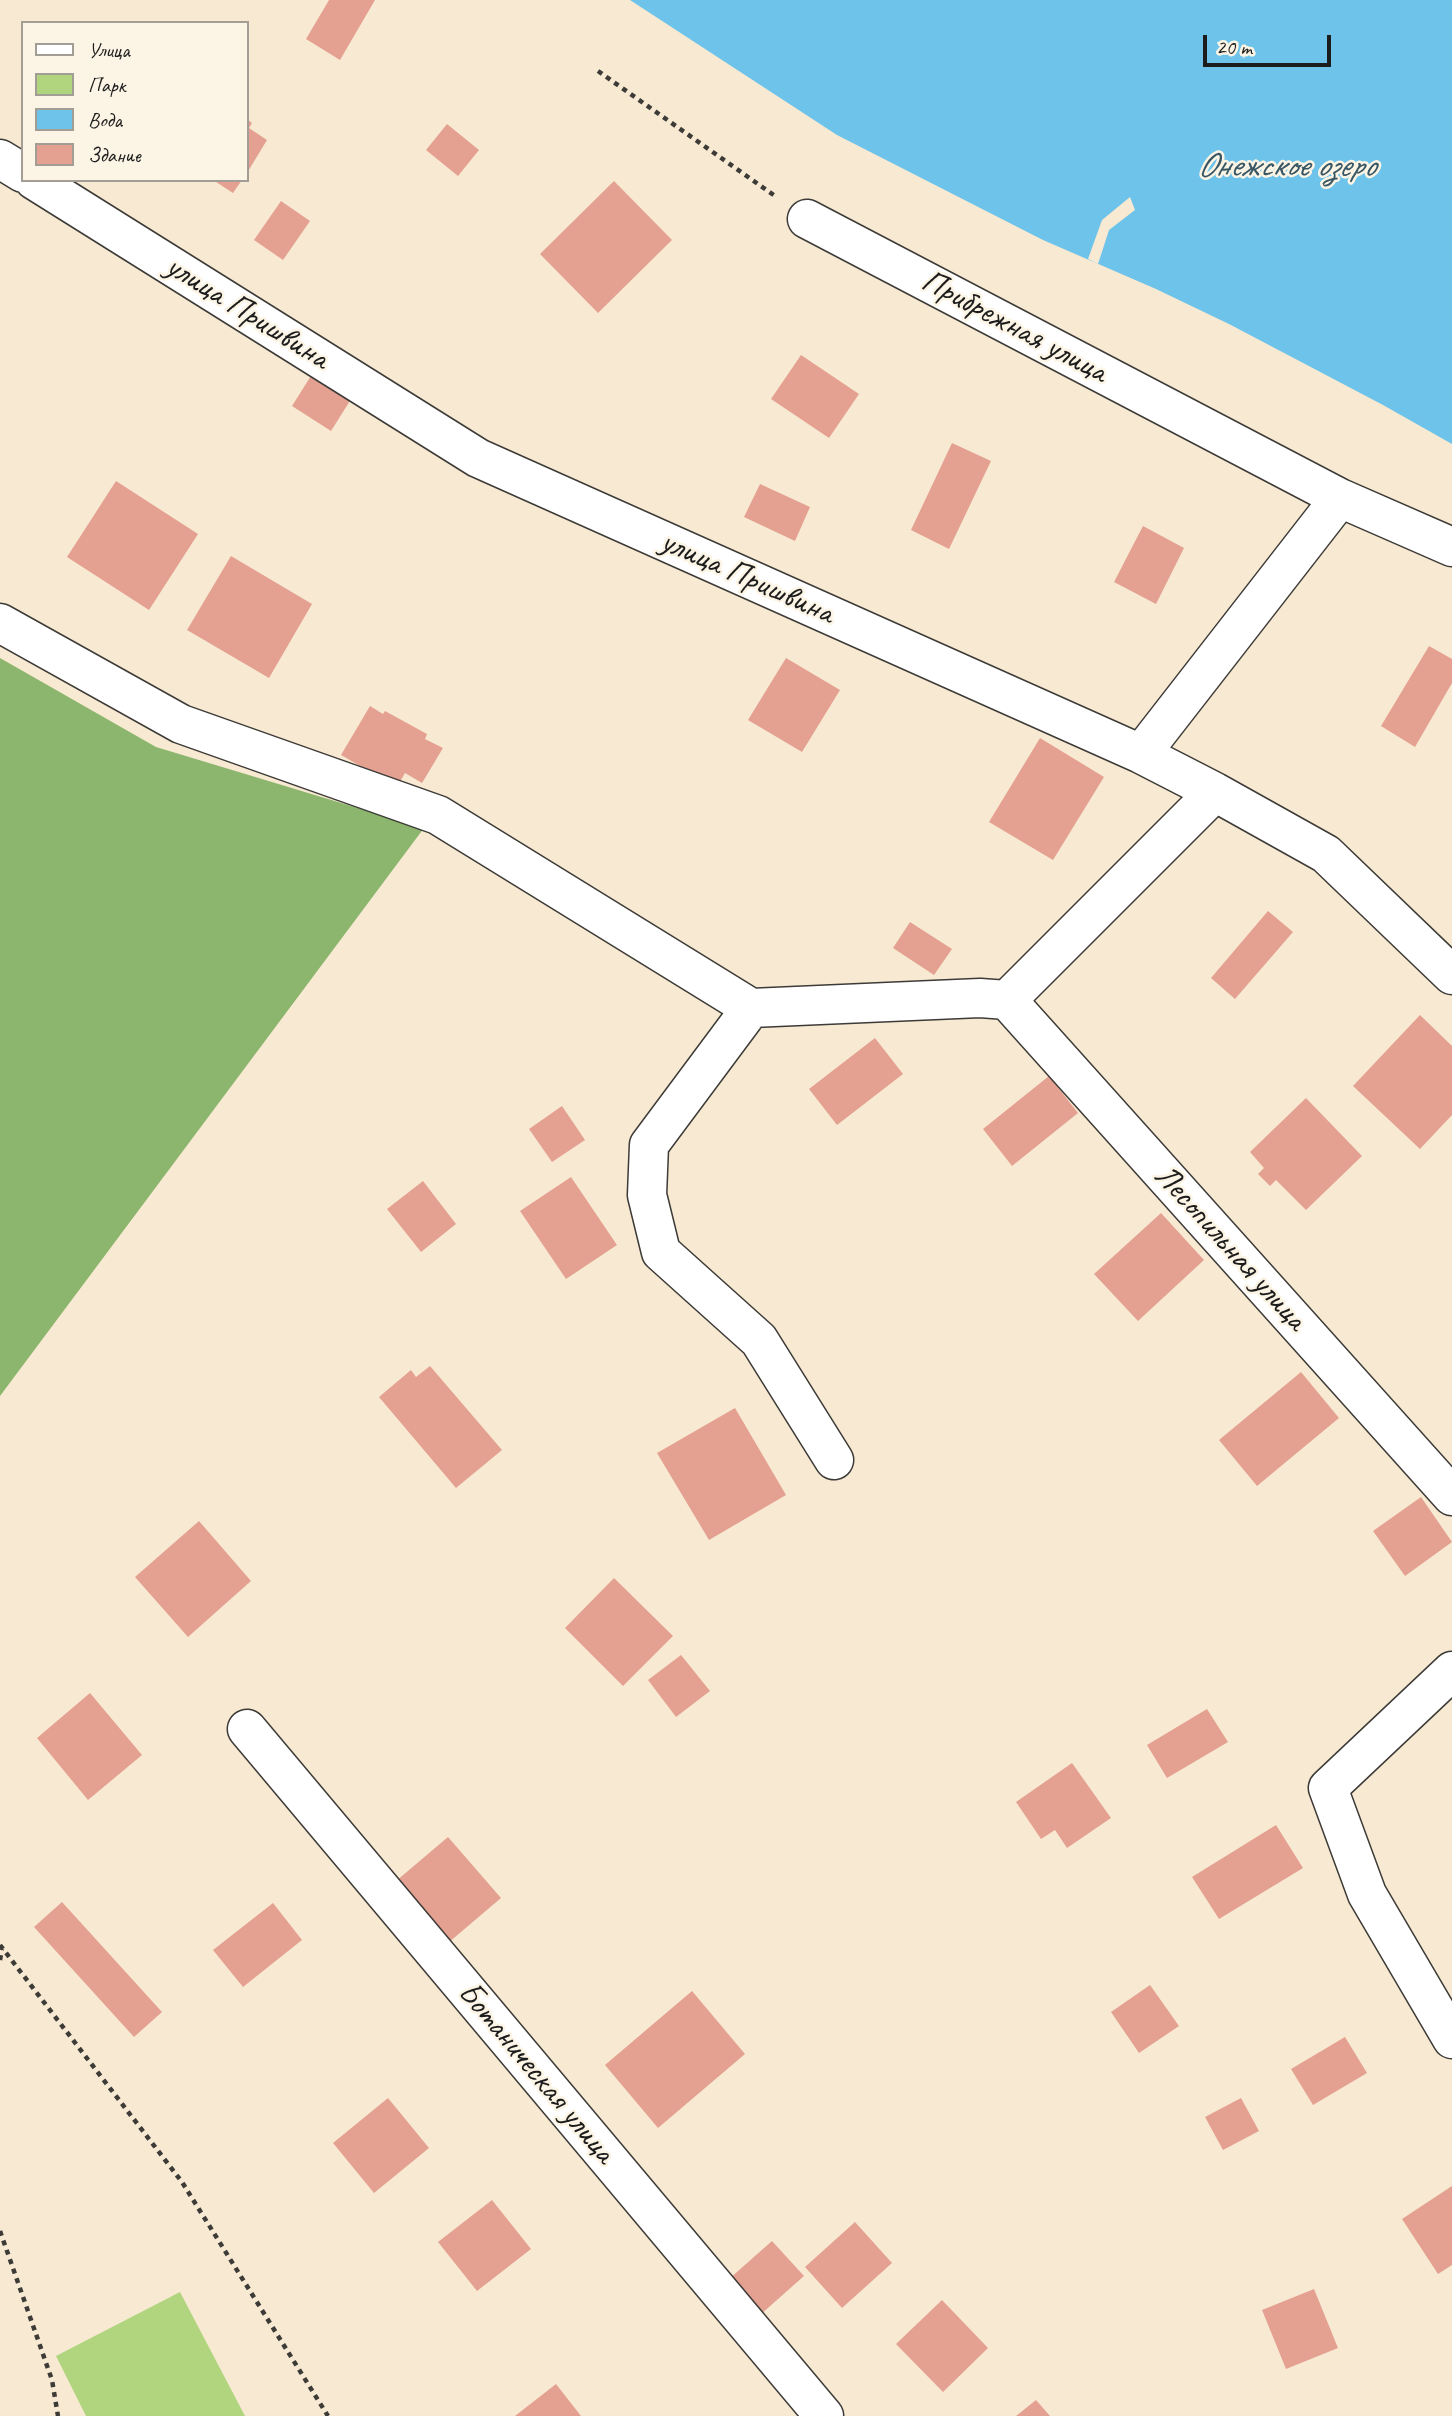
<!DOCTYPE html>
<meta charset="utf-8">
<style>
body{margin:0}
#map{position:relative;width:1452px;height:2416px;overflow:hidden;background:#f8e9d2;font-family:Caveat,sans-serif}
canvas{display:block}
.legend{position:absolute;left:21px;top:21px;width:228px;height:161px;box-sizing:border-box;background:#fcf5e5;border:2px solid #a29e95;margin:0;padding:9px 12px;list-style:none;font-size:21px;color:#1c1c1c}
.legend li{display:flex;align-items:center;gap:14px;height:35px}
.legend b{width:35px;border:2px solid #a29e95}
.scale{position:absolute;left:1203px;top:35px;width:128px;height:32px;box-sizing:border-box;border:4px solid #1c1c1c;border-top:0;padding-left:9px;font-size:21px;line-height:24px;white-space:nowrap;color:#1c1c1c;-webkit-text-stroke:5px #fcf5e5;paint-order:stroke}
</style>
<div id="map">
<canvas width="1452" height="2416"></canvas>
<ul class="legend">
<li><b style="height:9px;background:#fff"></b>Улица</li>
<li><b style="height:19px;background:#b1d57e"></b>Парк</li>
<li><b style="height:19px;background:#6dc3ea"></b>Вода</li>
<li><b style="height:19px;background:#e4a191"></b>Здание</li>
</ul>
<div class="scale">20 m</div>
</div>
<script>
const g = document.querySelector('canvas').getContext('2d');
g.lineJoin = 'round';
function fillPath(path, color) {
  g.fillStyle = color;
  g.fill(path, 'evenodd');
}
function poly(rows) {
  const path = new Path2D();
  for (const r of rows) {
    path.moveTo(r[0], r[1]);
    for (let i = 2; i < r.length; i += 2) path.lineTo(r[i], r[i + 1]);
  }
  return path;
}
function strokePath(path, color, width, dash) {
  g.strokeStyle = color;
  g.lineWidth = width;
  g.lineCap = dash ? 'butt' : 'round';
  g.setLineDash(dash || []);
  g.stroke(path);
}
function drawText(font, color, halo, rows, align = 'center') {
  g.font = font + ' Caveat,sans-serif';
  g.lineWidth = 5;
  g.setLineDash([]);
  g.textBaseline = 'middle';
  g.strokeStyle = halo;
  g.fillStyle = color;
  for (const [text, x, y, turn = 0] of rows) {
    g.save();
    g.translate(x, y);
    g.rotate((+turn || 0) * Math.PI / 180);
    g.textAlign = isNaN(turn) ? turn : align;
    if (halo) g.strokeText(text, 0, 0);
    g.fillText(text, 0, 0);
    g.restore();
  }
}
const green = poly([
 [180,2292,245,2416,86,2416,56,2356]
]);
const forest = poly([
 [0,658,156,747,424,828,0,1396]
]);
const water = poly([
 [630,0,1452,0,1452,444,1383,405,1229,324,1156,289,1043,240,837,135]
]);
const pier = poly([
 [1130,197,1135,210,1109,230,1098,264,1088,259,1102,220]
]);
const building = poly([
 [329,0,375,0,340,60,306,39],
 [247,119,252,123,249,128,267,140,247,173],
 [447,124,479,150,458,176,426,150],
 [213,180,242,180,233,193],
 [614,181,672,240,598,313,540,254],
 [281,201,310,221,283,260,254,240],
 [801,355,859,394,829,438,771,399],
 [314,371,353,396,331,431,292,406],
 [952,443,991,461,949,549,911,530],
 [116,481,198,534,149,610,67,557],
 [760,484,810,507,795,541,744,517],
 [1143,526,1184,548,1156,604,1114,582],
 [231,556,312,604,269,678,187,630],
 [1429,646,1452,659,1452,683,1415,747,1381,726],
 [786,658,840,690,802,752,748,720],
 [370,706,383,714,385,711,427,734,425,739,443,748,422,783,405,773,397,787,341,755],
 [1040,738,1104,777,1053,860,989,822],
 [1268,911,1293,932,1235,999,1211,978],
 [910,922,952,949,934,975,893,948],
 [1420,1015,1452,1046,1452,1115,1420,1149,1353,1086],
 [875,1038,903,1074,837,1125,809,1089],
 [1049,1076,1078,1113,1012,1166,983,1129],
 [1306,1098,1362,1156,1306,1210,1276,1180,1270,1186,1258,1174,1264,1168,1250,1152],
 [562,1106,585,1140,552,1162,529,1129],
 [571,1177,617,1245,566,1279,520,1211],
 [423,1181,456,1224,421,1252,387,1209],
 [1161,1213,1204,1260,1138,1321,1094,1274],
 [430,1366,502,1450,456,1488,379,1397,411,1370,416,1377],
 [1301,1372,1339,1418,1257,1486,1219,1440],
 [735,1408,786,1495,709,1540,657,1453],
 [1421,1497,1452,1542,1405,1576,1373,1531],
 [199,1521,251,1581,188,1637,135,1577],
 [614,1578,673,1636,623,1686,565,1628],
 [681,1655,710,1691,676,1717,648,1680],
 [90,1693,142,1755,88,1800,37,1738],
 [1207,1709,1228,1742,1167,1778,1147,1745],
 [1072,1763,1111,1818,1067,1848,1055,1830,1041,1839,1016,1802],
 [1276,1825,1303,1868,1219,1919,1192,1877],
 [448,1837,501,1898,441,1949,389,1887],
 [62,1902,162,2012,134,2037,34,1927],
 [273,1903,302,1940,243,1987,213,1950],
 [1150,1985,1179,2026,1139,2053,1111,2012],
 [692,1991,745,2054,658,2128,605,2065],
 [1345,2037,1367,2073,1313,2105,1291,2069],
 [388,2098,429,2148,374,2193,333,2143],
 [1241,2098,1259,2131,1223,2150,1205,2117],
 [1452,2186,1452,2265,1438,2274,1402,2219],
 [492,2200,531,2249,477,2291,438,2242],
 [855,2222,892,2263,842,2308,805,2267],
 [772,2241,804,2276,751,2323,720,2287],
 [1314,2289,1338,2348,1286,2369,1262,2310],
 [942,2300,988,2348,943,2392,896,2344],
 [556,2384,581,2416,515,2416],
 [1036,2400,1050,2416,1016,2416]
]);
const path = poly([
 [598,71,775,196],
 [0,1945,182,2182,328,2416],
 [0,1960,2,1949],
 [0,2231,52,2380,58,2416]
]);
const minor = poly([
 [0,159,23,173],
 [34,180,478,458,1141,754,1215,792,1326,854,1452,975],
 [807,219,1340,498,1452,547],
 [0,623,181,724,438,815,751,1008,980,998,1007,1000,1215,792],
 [1141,754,1340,498],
 [1007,1000,1452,1496],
 [751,1008,649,1145,647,1195,661,1252,759,1340,834,1460],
 [1452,1671,1328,1788,1367,1894,1452,2039],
 [247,1729,824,2416]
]);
const streetNames = [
 ["улица Пришвина",247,313,32],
 ["Прибрежная улица",1014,327,28],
 ["улица Пришвина",747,578,24],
 ["Лесопильная улица",1230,1248,48],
 ["Ботаническая улица",536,2073,50]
];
const waterNames = [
 ["Онежское озеро",1286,167]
];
fillPath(green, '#b1d57e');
fillPath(forest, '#8cb66d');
fillPath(water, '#6dc3ea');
fillPath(pier, '#f8e9d2');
fillPath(building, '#e4a191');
strokePath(minor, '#3d3b37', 41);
strokePath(path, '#3d3b37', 4.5, [5, 5]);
strokePath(minor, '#fff', 38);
drawText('33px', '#1c1c1c', '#fcf5e5', streetNames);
drawText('italic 35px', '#385664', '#fcf5e5', waterNames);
</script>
